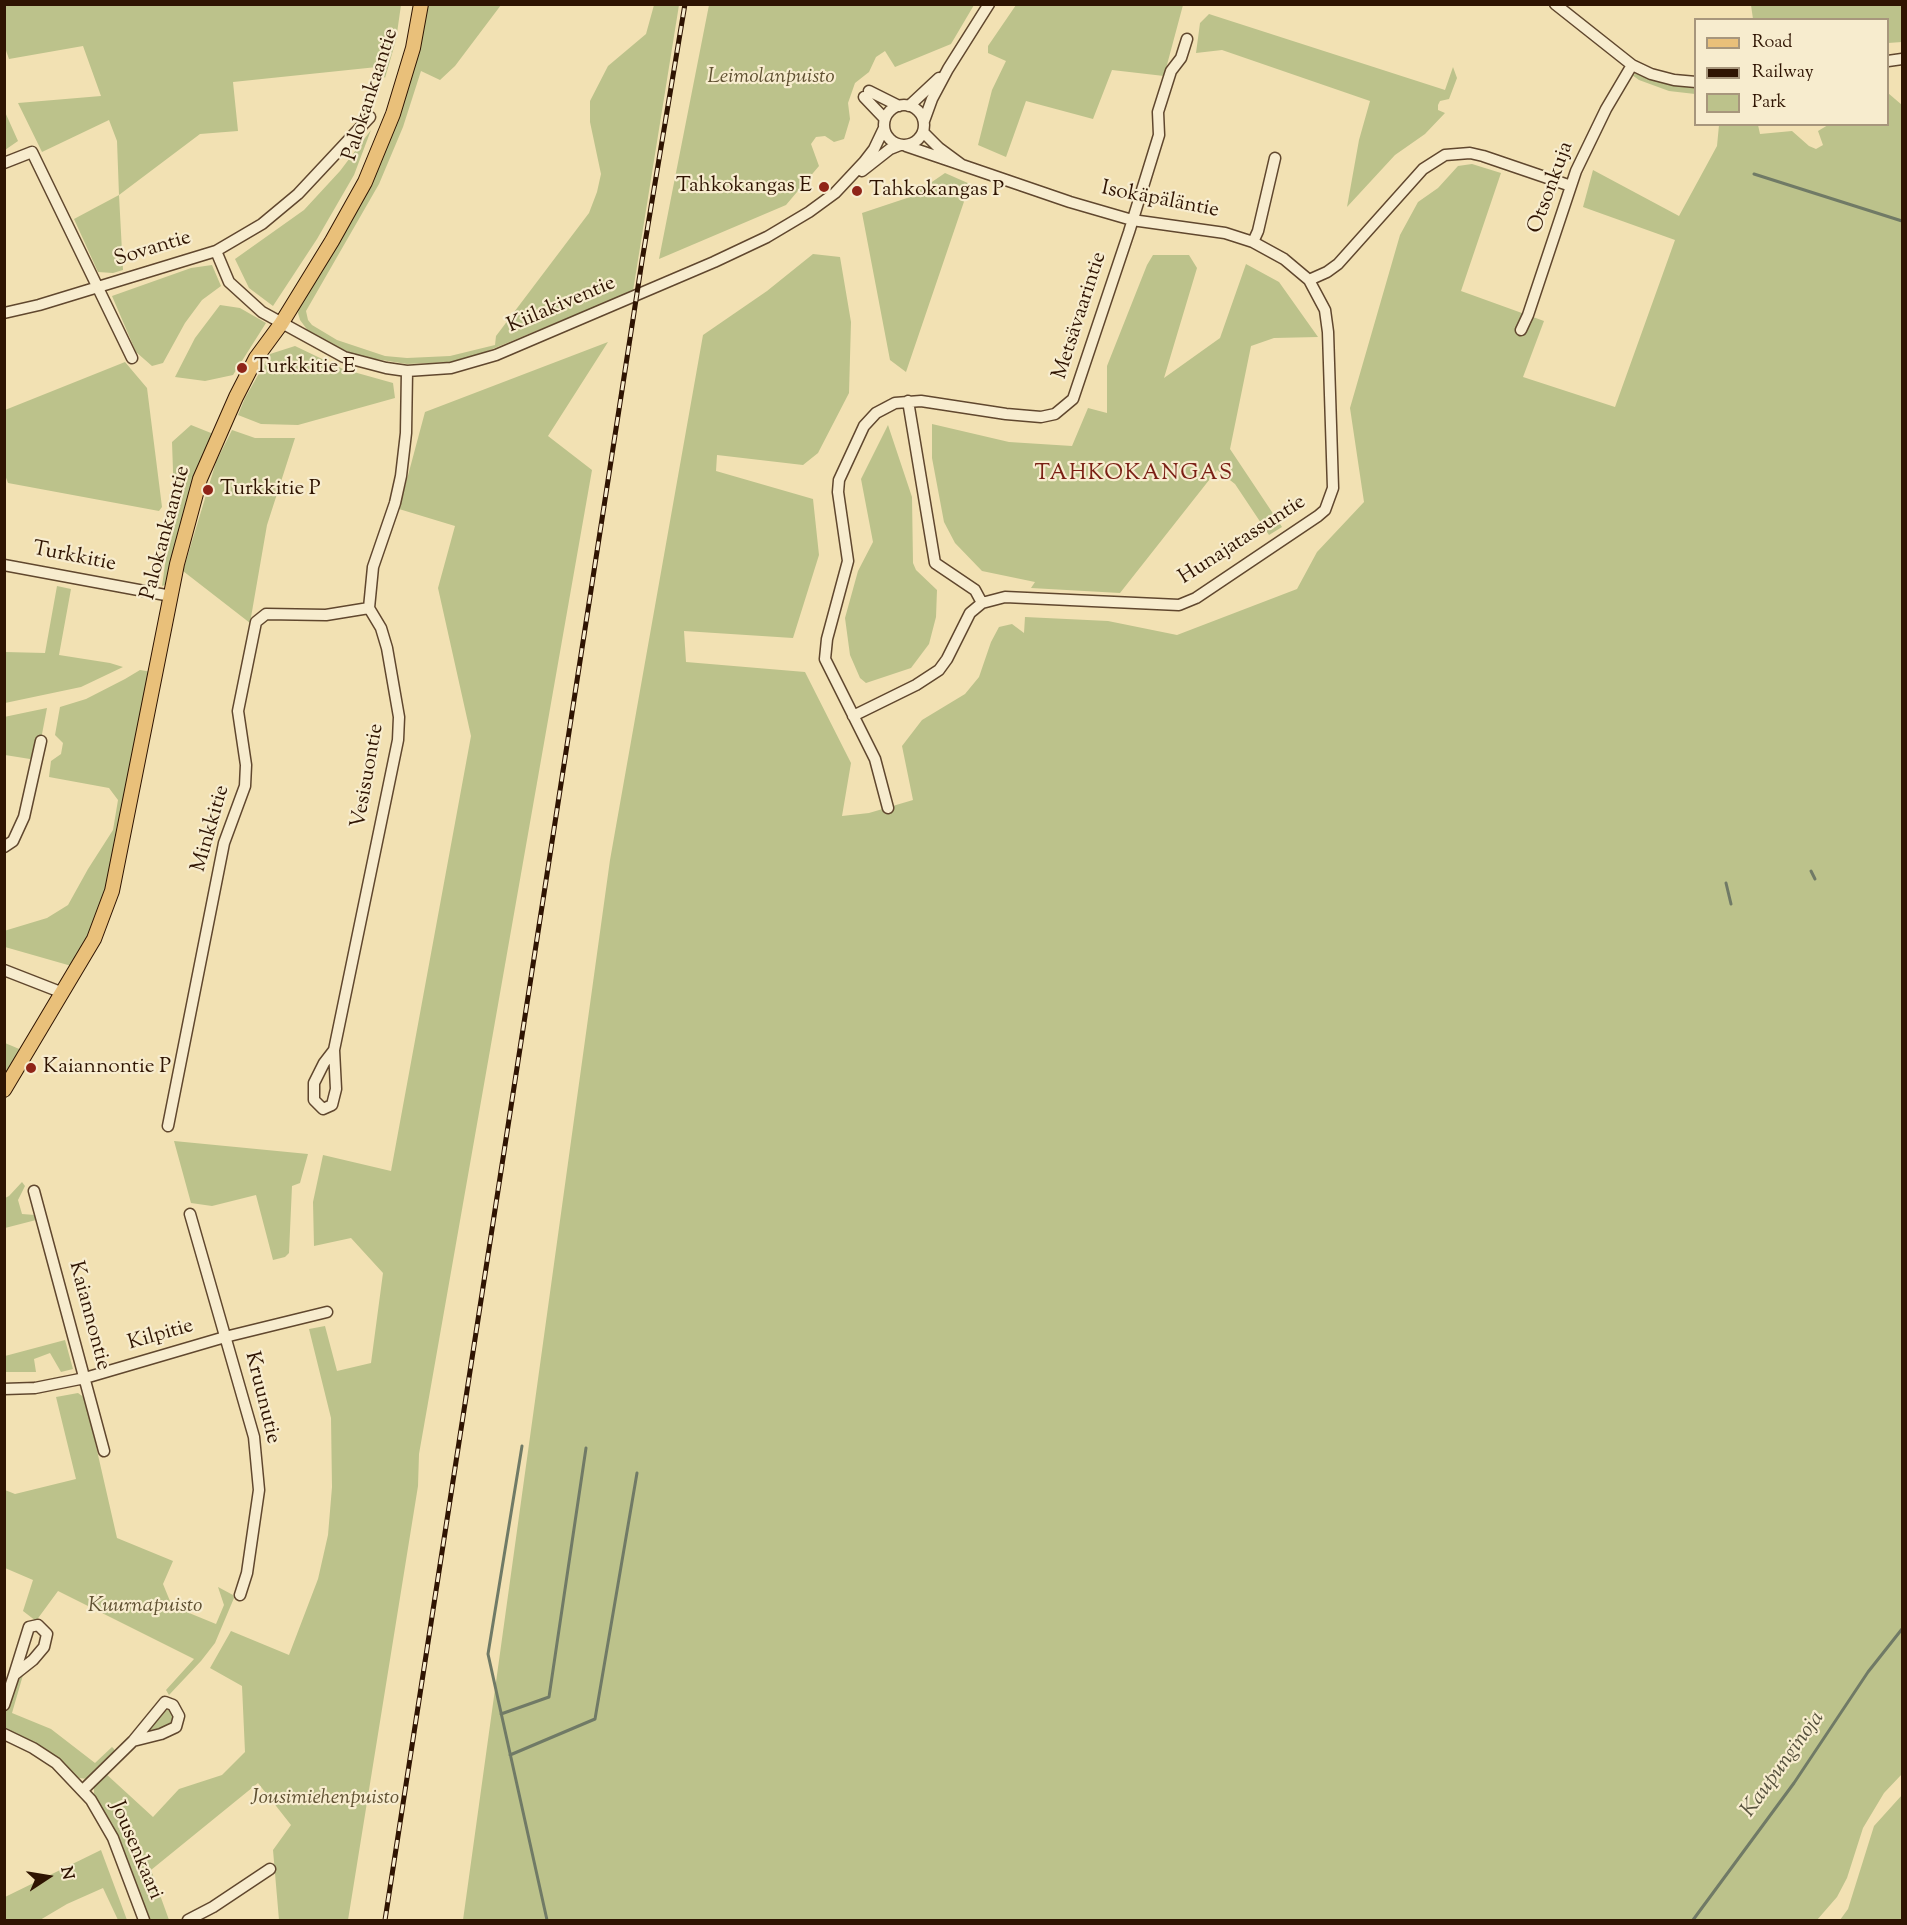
<!DOCTYPE html>
<meta charset="utf-8">
<style>
body{margin:0}
#map{position:relative;width:1907px;height:1925px;overflow:hidden;background:#f2e1b3;font-family:"Sorts Mill Goudy",serif}
canvas{display:block}
.frame{position:absolute;inset:0;border:6px solid #2f1402;pointer-events:none}
.legend{position:absolute;left:1694px;top:18px;width:195px;height:108px;box-sizing:border-box;background:#f7ecce;border:2px solid #a7967c;margin:0;padding:8px 10px;list-style:none;font-size:18px;color:#2f1402}
.legend li{display:flex;align-items:center;gap:12px;height:30px}
.legend b{width:30px;border:2px solid #a7967c}
.north{position:absolute;left:18px;top:1847px;width:60px;height:60px;-webkit-text-stroke:4px #f7ecce;paint-order:stroke;rotate:78deg;font-size:16px;font-weight:700;line-height:24px;text-align:center;color:#2f1402}
.north::after{content:'';display:block;margin:auto;width:21px;height:27px;background:#2f1402;clip-path:polygon(50% 0,100% 100%,50% 72%,0 100%)}
</style>
<div id="map">
<canvas width="1907" height="1925"></canvas>
<div class="frame"></div>
<ul class="legend">
<li><b style="height:8px;background:#e9c07a"></b>Road</li>
<li><b style="height:8px;background:#2f1402"></b>Railway</li>
<li><b style="height:16px;background:#bcc28b"></b>Park</li>
</ul>
<div class="north">N</div>
</div>
<script>
const g = document.querySelector('canvas').getContext('2d');
g.lineJoin = 'round';
function fillPath(path, color) {
  g.fillStyle = color;
  g.fill(path, 'evenodd');
}
function poly(rows) {
  const path = new Path2D();
  for (const r of rows) {
    if (r.length === 3) {
      path.moveTo(r[0] + r[2], r[1]);
      path.arc(r[0], r[1], r[2], 0, 2 * Math.PI);
      continue;
    }
    path.moveTo(r[0], r[1]);
    for (let i = 2; i < r.length; i += 2) path.lineTo(r[i], r[i + 1]);
  }
  return path;
}
function strokePath(path, color, width, dash) {
  g.strokeStyle = color;
  g.lineWidth = width;
  g.lineCap = dash ? 'butt' : 'round';
  g.setLineDash(dash || []);
  g.stroke(path);
}
function drawText(font, color, halo, rows, align = 'center') {
  g.font = font + ' "Sorts Mill Goudy",serif';
  g.lineWidth = 4.5;
  g.setLineDash([]);
  g.textBaseline = 'middle';
  g.strokeStyle = halo;
  g.fillStyle = color;
  for (const [text, x, y, turn = 0] of rows) {
    g.save();
    g.translate(x, y);
    g.rotate((+turn || 0) * Math.PI / 180);
    g.textAlign = isNaN(turn) ? turn : align;
    if (halo) g.strokeText(text, 0, 0);
    g.fillText(text, 0, 0);
    g.restore();
  }
}
const green = poly([
 [7,4,401,4,401,5,396,40,385,78,377,67,233,82,238,131,200,134,119,195,123,270,113,273,98,272,74,219,119,195,117,141,109,120,42,152,18,103,101,96,83,46,9,59,4,45,5,5],
 [427,5,501,5,455,66,440,80,421,71,403,127,379,184,306,311,308,320,312,325,337,340,385,356,407,358,450,356,495,345,496,336,589,213,597,192,601,174,590,122,590,101,608,66,646,34,654,5,679,5,633,291,473,357,450,362,407,364,363,357,335,347,309,332,300,320,298,313,301,300,369,186],
 [709,5,709,4,974,5,951,44,895,67,885,51,876,57,869,72,855,83,848,103,850,119,844,139,834,142,825,136,816,137,811,144,819,166,786,205,659,259],
 [1016,5,1183,5,1164,76,1112,70,1093,119,1026,101,1006,157,978,145,992,90,1006,61,988,53,988,46],
 [1751,5,1902,5,1902,42,1888,43,1888,20,1753,19],
 [1209,14,1445,90,1453,67,1457,78,1449,99,1440,101,1438,105,1438,110,1445,113,1425,134,1395,155,1347,207,1359,140,1370,101,1222,50,1196,53,1200,23],
 [1639,73,1695,87,1695,94,1669,91,1639,80,1632,75],
 [1888,93,1902,105,1902,1774,1884,1793,1863,1828,1847,1878,1837,1897,1817,1920,463,1920,610,860,703,335,767,291,813,254,840,257,851,322,849,393,818,453,803,465,717,455,716,471,813,499,819,555,793,638,684,631,686,662,805,672,851,763,842,816,869,813,913,800,902,746,922,720,965,694,979,677,991,642,999,627,1012,624,1024,633,1025,617,1108,621,1177,635,1297,589,1317,552,1364,502,1350,408,1400,235,1418,202,1438,188,1458,166,1472,164,1501,173,1461,291,1544,321,1523,377,1615,407,1675,240,1583,207,1593,170,1679,216,1717,146,1719,125,1758,125,1760,134,1792,131,1809,146,1816,149,1823,145,1818,131,1828,125,1888,124],
 [5,112,18,141,5,150,4,150],
 [371,130,354,175,317,239,273,306,249,288,235,259,304,210,340,171],
 [945,173,970,184,906,372,890,360,862,213,910,197],
 [1153,255,1189,255,1197,268,1164,378,1220,338,1246,264,1279,282,1318,337,1274,338,1251,346,1230,449,1282,527,1269,535,1235,484,1217,470,1120,593,1031,588,1035,582,982,571,955,543,944,522,932,458,932,424,1009,442,1072,446,1088,408,1107,413,1107,366,1147,265],
 [212,265,221,286,202,300,185,323,163,363,152,366,136,352,112,296,191,268],
 [220,305,240,308,266,323,233,375,205,381,175,377,195,338],
 [608,342,548,436,592,470,419,1454,418,1486,348,1920,279,1920,273,1850,291,1825,258,1783,151,1870,169,1920,148,1920,118,1836,94,1795,94,1787,105,1773,153,1817,179,1789,222,1775,245,1752,242,1686,210,1668,231,1631,289,1655,318,1579,328,1535,332,1487,331,1418,309,1329,325,1326,337,1371,371,1363,383,1273,351,1238,314,1246,313,1202,323,1155,391,1171,471,736,438,588,455,526,399,509,425,412],
 [295,346,343,369,393,383,395,398,298,425,261,424,238,415,245,398,270,354],
 [125,362,147,388,162,507,159,511,8,483,5,475,5,410],
 [191,425,216,435,168,584,162,586,174,500,172,442],
 [888,425,912,497,913,563,916,570,937,590,936,617,929,644,911,668,866,683,860,678,850,655,845,618,858,571,873,542,861,479],
 [232,430,255,438,295,438,267,525,250,623,183,571,216,462],
 [57,586,71,589,59,655,110,663,123,667,81,687,5,703,5,652,45,653],
 [140,670,152,672,109,892,75,967,5,947,4,931,47,918,68,905,88,869,113,830,118,800,109,788,49,777,51,761,61,754,63,743,55,735,60,707,86,699,125,679],
 [47,708,38,755,30,759,5,755,4,717],
 [5,1043,24,1051,5,1085],
 [174,1141,308,1154,300,1183,292,1186,289,1253,285,1257,273,1260,256,1195,212,1206,191,1203],
 [22,1182,25,1186,18,1200,22,1214,35,1215,36,1220,5,1228,5,1198,9,1196],
 [65,1340,73,1369,61,1372,50,1353,34,1359,36,1372,5,1372,5,1356],
 [78,1393,85,1398,117,1538,173,1561,163,1584,172,1606,216,1624,224,1605,218,1587,233,1595,234,1598,215,1643,201,1661,169,1695,166,1690,194,1659,58,1591,36,1621,23,1611,33,1580,5,1568,5,1490,15,1494,76,1479,56,1397],
 [23,1675,12,1713,51,1729,95,1763,112,1747,114,1749,115,1752,93,1776,87,1779,79,1778,58,1760,6,1728,4,1716,14,1684],
 [171,1709,177,1716,175,1724,142,1736,164,1711],
 [1902,1795,1902,1920,1840,1920,1848,1909,1874,1826],
 [101,1850,127,1920,118,1920,103,1888,67,1904,40,1920,5,1920,5,1897]
]);
const stream = poly([
 [1754,174,1902,221],
 [1811,871,1815,879],
 [1726,883,1731,904],
 [522,1446,488,1654,547,1920],
 [501,1714,549,1697,586,1448],
 [510,1755,595,1719,637,1473],
 [1693,1920,1794,1783,1868,1672,1902,1629]
]);
const minor = poly([
 [1555,4,1632,65,1651,74,1674,80,1696,82],
 [1888,61,1902,59],
 [869,91,899,106],
 [864,97,885,119],
 [904,125,20],
 [909,106,939,78],
 [924,121,932,99,948,69,989,4],
 [906,146,962,165,939,148,923,132],
 [4,163,32,152,132,358],
 [862,171,890,149,900,145],
 [1253,242,1258,231,1275,158],
 [216,251,262,224,298,194,370,117],
 [1309,280,1327,272,1338,264,1423,169,1445,155,1470,153,1483,156,1571,186],
 [4,313,39,305,216,251,229,282,262,312,344,357,386,368,407,371,451,368,496,355,714,262,767,237,809,212,835,193,864,162,874,149,884,128],
 [1521,330,1528,315,1576,171,1606,109,1632,65],
 [908,401,935,563,975,590,982,603],
 [4,565,171,596],
 [853,716,916,685,939,670,947,659,970,613,982,603,1005,597,1179,605,1196,598,1318,516,1325,510,1333,488,1328,332,1325,310,1309,280,1284,259,1253,242,1225,233,1132,220,1070,202,962,165],
 [888,808,875,759,825,659,827,639,848,561,838,492,839,480,864,426,876,413,895,403,921,401,1006,414,1041,417,1055,414,1073,399,1129,232,1159,135,1158,112,1171,71,1181,58,1187,39],
 [4,847,13,841,24,817,41,741],
 [4,970,63,993],
 [334,1050,336,1089,332,1105,323,1109,314,1100,314,1083,324,1063,334,1050,398,740,399,717,387,648,381,628,369,608,373,567,395,503,401,476,406,433,407,371],
 [168,1126,224,843,245,786,246,765,238,711,256,622,266,614,326,615,369,608],
 [34,1191,104,1451],
 [190,1214,254,1437,259,1490,247,1573,240,1595],
 [4,1389,35,1388,85,1378,225,1337,327,1312],
 [4,1705,14,1675,29,1627,38,1625,47,1634,44,1647,33,1660,14,1675],
 [4,1734,33,1748,56,1763,91,1800,113,1838,144,1920],
 [83,1790,133,1741,165,1702,173,1705,179,1716,176,1727,161,1734,133,1741],
 [188,1920,213,1907,270,1869]
]);
const major = poly([
 [4,1090,94,939,112,891,177,564,200,479,236,397,256,358,281,324,332,241,365,182,393,114,413,48,421,4]
]);
const rail = poly([
 [385,1920,642,261,685,4]
]);
const markers = [
 [824,187,6,"#8f2418"],
 [857,191,6,"#8f2418"],
 [242,368,6,"#8f2418"],
 [208,490,6,"#8f2418"],
 [31,1068,6,"#8f2418"]
];
const parkNames = [
 ["Leimolanpuisto",771,78],
 ["Kuurnapuisto",145,1607],
 ["Jousimiehenpuisto",325,1799]
];
const streetNames = [
 ["Palokankaantie",372,95,-72],
 ["Otsonkuja",1552,188,-70],
 ["Isokäpäläntie",1160,201,11],
 ["Sovantie",153,250,-17],
 ["Kiilakiventie",562,306,-23],
 ["Metsävaarintie",1081,316,-72],
 ["Palokankaantie",167,533,-75],
 ["Hunajatassuntie",1243,541,-33],
 ["Turkkitie",74,558,11],
 ["Vesisuontie",369,776,-80],
 ["Minkkitie",212,829,-74],
 ["Kaiannontie",88,1316,75],
 ["Kilpitie",161,1336,-16],
 ["Kruunutie",261,1398,76],
 ["Jousenkaari",135,1851,67]
];
const poiNames = [
 ["Tahkokangas E",812,187,"right"],
 ["Tahkokangas P",869,191],
 ["Turkkitie E",254,368],
 ["Turkkitie P",220,490],
 ["Kaiannontie P",43,1068]
];
const neighbourhoodNames = [
 ["TAHKOKANGAS",1134,475]
];
const waterNames = [
 ["Kaupunginoja",1784,1765,-54]
];
fillPath(green, '#bcc28b');
strokePath(stream, '#707a66', 3);
strokePath(minor, '#60472e', 13);
strokePath(major, '#2f1402', 16);
strokePath(minor, '#f7ecce', 10);
strokePath(major, '#e9c07a', 14);
strokePath(rail, '#2f1402', 5);
strokePath(rail, '#f7ecce', 3, [9]);
for (const [x, y, r, color] of markers) {
  const dot = new Path2D();
  dot.arc(x, y, r, 0, 2 * Math.PI);
  g.fillStyle = color;
  g.fill(dot);
  strokePath(dot, '#f7ecce', 2);
}
drawText('italic 21px', '#605132', '#f7ecce', parkNames);
drawText('21px', '#2f1402', '#f7ecce', streetNames);
drawText('21px', '#2f1402', '#f7ecce', poiNames, 'left');
g.letterSpacing = '1.5px';
drawText('22px', '#7a1f14', '#f7ecce', neighbourhoodNames);
g.letterSpacing = '0px';
drawText('italic 22px', '#55503c', '#f7ecce', waterNames);
</script>
